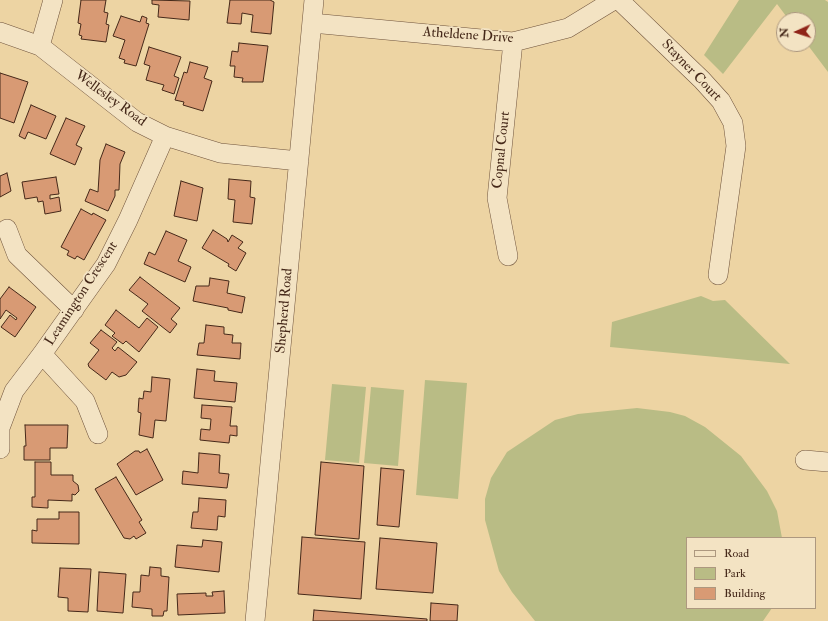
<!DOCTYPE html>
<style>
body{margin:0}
#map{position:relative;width:828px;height:621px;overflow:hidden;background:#edd4a3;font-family:"IM FELL Double Pica",serif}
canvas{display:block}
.legend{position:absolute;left:686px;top:537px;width:130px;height:72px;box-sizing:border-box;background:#f3e3c3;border:1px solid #ad987f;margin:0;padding:5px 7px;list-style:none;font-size:12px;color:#452819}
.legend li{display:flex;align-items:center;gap:8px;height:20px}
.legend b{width:20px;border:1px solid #ad987f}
.north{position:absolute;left:776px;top:12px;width:40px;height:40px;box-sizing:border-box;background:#f3e3c3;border:1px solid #ad987f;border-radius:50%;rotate:267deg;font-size:11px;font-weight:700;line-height:16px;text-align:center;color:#452819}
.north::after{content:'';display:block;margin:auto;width:14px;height:18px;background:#8f2418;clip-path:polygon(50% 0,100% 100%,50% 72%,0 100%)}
</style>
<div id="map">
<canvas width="828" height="621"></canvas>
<ul class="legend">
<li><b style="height:5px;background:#f3e3c3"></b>Road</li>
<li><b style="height:11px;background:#b9bc85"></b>Park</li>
<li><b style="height:11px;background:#d89a74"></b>Building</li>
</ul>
<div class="north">N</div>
</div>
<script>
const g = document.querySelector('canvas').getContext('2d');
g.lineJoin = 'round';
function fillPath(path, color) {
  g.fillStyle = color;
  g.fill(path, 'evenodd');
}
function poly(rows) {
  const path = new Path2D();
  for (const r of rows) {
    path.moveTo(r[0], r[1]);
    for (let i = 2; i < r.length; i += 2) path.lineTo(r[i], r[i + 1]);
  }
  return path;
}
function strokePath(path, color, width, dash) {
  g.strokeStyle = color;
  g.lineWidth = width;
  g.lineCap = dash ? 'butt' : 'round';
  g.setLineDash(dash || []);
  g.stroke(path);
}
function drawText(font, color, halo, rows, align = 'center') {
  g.font = font + ' "IM FELL Double Pica",serif';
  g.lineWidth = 3.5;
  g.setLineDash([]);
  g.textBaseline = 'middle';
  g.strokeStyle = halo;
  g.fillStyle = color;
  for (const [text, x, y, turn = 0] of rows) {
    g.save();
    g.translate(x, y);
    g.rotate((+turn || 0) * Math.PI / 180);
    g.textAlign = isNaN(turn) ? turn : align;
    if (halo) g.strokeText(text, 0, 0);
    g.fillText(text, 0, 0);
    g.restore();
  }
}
const green = poly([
 [739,0,825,0,828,2,828,72,807,44,808,20,789,20,777,4,723,74,704,55],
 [701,296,713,301,725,300,790,364,610,347,612,322],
 [425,380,467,383,458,499,416,495],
 [332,384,366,387,359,463,325,460],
 [371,387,404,390,398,466,364,463],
 [637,408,670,412,685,416,705,427,741,456,767,491,777,511,782,538,687,538,687,608,772,608,763,621,535,621,512,592,499,571,485,520,485,499,491,478,507,452,555,420,578,414]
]);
const building = poly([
 [81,0,106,0,104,12,108,13,106,24,109,25,106,42,81,39,82,36,79,35,81,24,78,23,81,0],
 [152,0,190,1,189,20,158,17,159,5,152,4,152,0],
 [230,0,270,0,274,2,271,34,251,32,253,15,242,13,241,24,227,23,230,0],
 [121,16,140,22,142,16,147,18,146,23,149,24,136,66,124,63,125,60,119,58,125,40,113,36,121,16],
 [239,43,268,46,263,82,242,82,243,78,234,77,235,66,230,66,232,51,238,52,239,43],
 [149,47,181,57,174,76,179,78,174,94,162,90,164,85,146,80,150,66,144,64,149,47],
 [190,62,208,67,204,78,212,81,203,111,183,105,184,102,175,100,184,72,187,73,190,62],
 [0,73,28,82,14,123,0,118,0,73],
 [31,105,56,116,46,139,28,132,25,139,19,136,31,105],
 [66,118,85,126,76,145,82,148,75,165,50,154,66,118],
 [106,144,125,152,120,164,119,190,115,190,115,196,108,211,85,201,90,189,98,192,100,160,106,144],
 [7,173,11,191,0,197,0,176,7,173],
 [56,177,59,194,50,195,50,199,59,197,61,211,45,214,43,201,38,202,37,197,25,199,22,182,56,177],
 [229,179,251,181,250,197,255,198,252,224,233,222,235,200,228,199,229,179],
 [181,181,203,188,197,221,174,216,181,181],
 [81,209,92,215,93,213,106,220,84,260,77,256,75,259,67,255,69,251,61,247,81,209],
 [213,230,227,239,228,242,232,235,243,242,238,248,246,253,236,271,228,266,229,264,202,248,213,230],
 [166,231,187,240,178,261,191,267,185,282,144,264,149,252,155,255,166,231],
 [140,277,180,308,171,319,177,324,170,333,142,311,148,304,129,290,140,277],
 [210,278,229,281,227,293,245,297,242,313,228,310,228,308,193,301,196,286,209,286,210,278],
 [9,287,36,307,15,337,1,327,10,315,16,320,17,318,6,310,0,319,0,299,9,287],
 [116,310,139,328,147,318,158,327,139,352,126,341,123,344,112,336,115,333,105,325,116,310],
 [206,325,224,327,224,334,233,335,232,343,241,343,240,359,197,355,199,343,204,343,206,325],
 [101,330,117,342,112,348,115,351,118,347,137,362,126,375,119,377,112,372,106,380,89,367,88,364,99,350,90,343,101,330],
 [197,369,215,371,214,381,237,383,235,402,194,398,197,369],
 [152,377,170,379,166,421,155,420,153,438,139,435,141,413,138,412,139,398,143,399,144,391,151,392,152,377],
 [202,405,232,407,230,426,237,426,237,436,230,435,229,443,200,440,201,429,210,430,211,419,201,418,202,405],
 [25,425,68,425,67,448,50,448,50,460,24,460,24,446,26,446,25,425],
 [147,449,163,480,136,495,117,464,135,451,139,451,140,453,147,449],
 [199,453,220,455,219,473,229,474,227,488,182,484,183,471,198,473,199,453],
 [35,462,51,462,51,475,73,475,73,481,78,485,79,491,75,495,72,494,72,501,48,500,48,508,32,507,32,497,35,497,35,462],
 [321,462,364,466,359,539,315,535,321,462],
 [381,468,404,470,399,527,377,525,381,468],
 [116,477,142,520,139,522,146,533,136,539,134,536,130,539,124,538,95,489,116,477],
 [199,498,226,500,225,517,218,516,217,530,191,528,193,512,198,512,199,498],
 [59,512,79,512,79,544,32,543,32,530,37,531,37,519,59,519,59,512],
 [302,537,365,542,361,599,298,594,302,537],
 [380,538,437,543,433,593,376,589,380,538],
 [203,540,222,542,219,572,175,567,177,545,202,547,203,540],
 [150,567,161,568,161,576,169,577,167,611,164,611,163,616,152,616,152,609,132,607,133,592,140,592,141,575,149,576,150,567],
 [60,568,91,569,88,612,68,611,68,598,58,597,60,568],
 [99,572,126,574,123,613,97,611,99,572],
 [224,591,225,613,178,615,177,594,206,593,206,596,213,596,212,592,224,591],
 [431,603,458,605,457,621,430,621,431,603],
 [314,610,427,619,427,621,313,621,314,610]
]);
const minor = poly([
 [619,0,702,80,721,101,733,123,736,146,718,275],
 [312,23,513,42,568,28,614,0],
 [0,32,40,46,137,122,165,136,220,153,299,161],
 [40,46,53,0],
 [7,229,17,255,74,310],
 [508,256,497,198,513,42],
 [42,354,85,401,98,434],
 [0,449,0,428,14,391,42,354,106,264,128,220,165,136],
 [805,460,828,462],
 [255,621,314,0]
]);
const streetNames = [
 ["Atheldene Drive",468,36,4],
 ["Stayner Court",691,71,46],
 ["Wellesley Road",110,99,36],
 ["Copnal Court",502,150,-84],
 ["Leamington Crescent",82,294,-57],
 ["Shepherd Road",285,311,-85]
];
fillPath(green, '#b9bc85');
fillPath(building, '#d89a74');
strokePath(building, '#452819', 1);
strokePath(minor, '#6f533c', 20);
strokePath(minor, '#f3e3c3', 19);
drawText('14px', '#452819', '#f3e3c3', streetNames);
</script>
